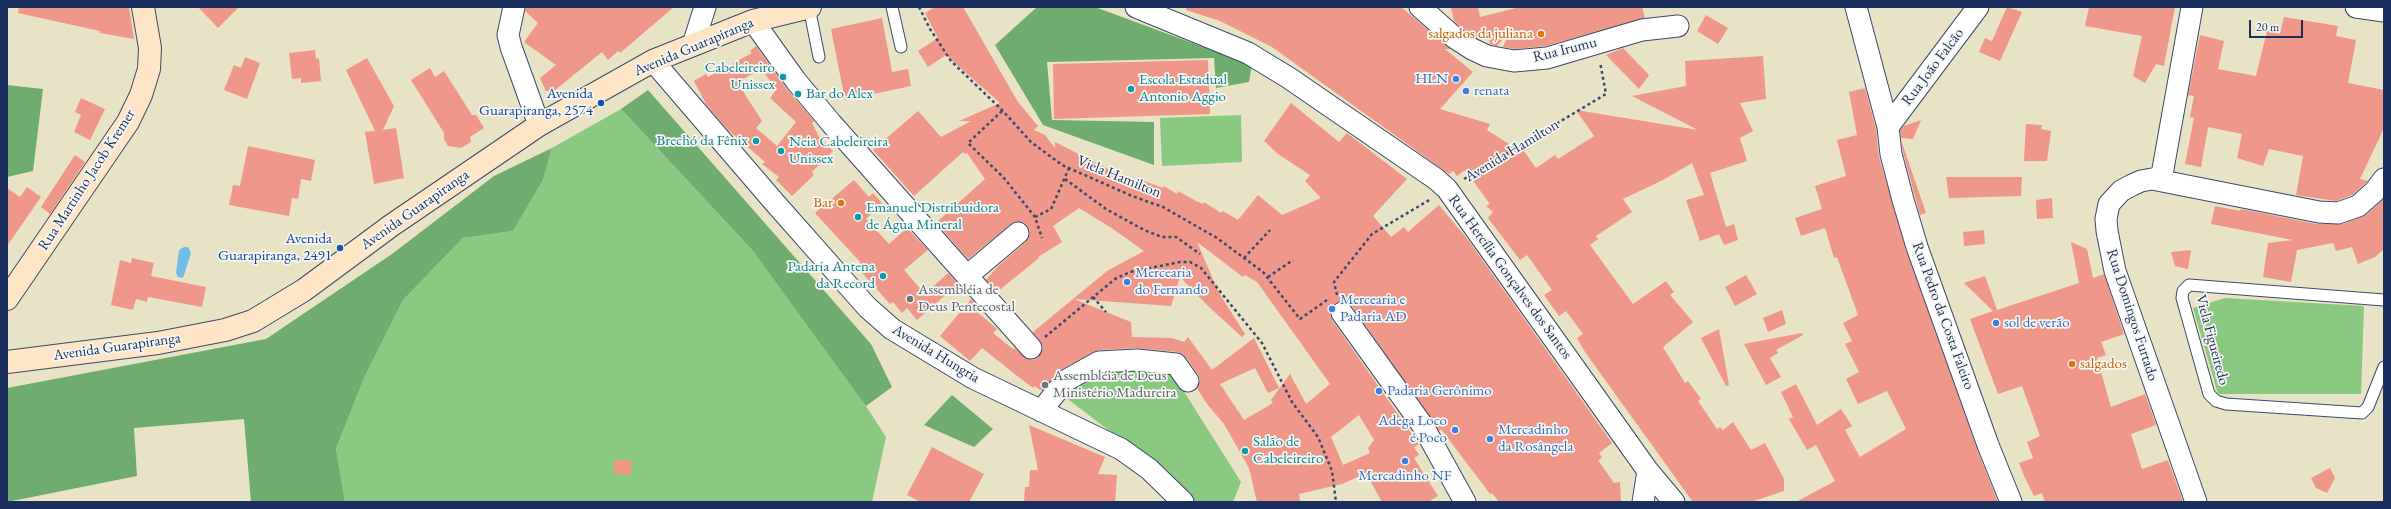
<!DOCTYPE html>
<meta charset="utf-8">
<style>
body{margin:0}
#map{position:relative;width:2391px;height:509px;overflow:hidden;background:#e8e3c4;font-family:"EB Garamond",serif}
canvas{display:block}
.frame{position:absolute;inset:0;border:8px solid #1b2f5e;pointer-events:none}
.scale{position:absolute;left:2249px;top:20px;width:54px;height:18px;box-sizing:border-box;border:2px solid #1b2f5e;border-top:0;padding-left:5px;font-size:12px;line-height:14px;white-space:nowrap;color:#1b2f5e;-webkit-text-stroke:3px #f6f6f2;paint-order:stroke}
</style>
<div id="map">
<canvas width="2391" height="509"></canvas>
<div class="frame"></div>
<div class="scale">20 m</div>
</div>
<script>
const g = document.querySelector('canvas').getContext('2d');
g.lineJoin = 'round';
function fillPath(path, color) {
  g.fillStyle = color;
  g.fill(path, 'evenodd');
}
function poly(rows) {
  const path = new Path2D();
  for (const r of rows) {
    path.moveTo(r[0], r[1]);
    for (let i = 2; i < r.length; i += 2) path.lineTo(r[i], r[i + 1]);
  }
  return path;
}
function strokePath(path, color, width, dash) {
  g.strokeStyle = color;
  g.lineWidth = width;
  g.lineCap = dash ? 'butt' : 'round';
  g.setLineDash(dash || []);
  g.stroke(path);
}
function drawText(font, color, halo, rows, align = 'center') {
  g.font = font + ' "EB Garamond",serif';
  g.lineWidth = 3.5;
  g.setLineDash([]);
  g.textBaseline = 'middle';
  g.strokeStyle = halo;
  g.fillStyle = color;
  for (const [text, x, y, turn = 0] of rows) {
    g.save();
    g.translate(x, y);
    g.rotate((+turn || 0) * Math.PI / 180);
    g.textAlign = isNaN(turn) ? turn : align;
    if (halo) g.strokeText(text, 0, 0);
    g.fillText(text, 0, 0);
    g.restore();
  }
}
const green = poly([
 [621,109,753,251,853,386,886,437,872,502,345,502,336,449,364,378,403,300,463,238,513,231,543,180,552,148],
 [1241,115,1242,162,1162,166,1160,118],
 [2225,298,2364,306,2361,394,2218,394,2193,308],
 [1108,367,1173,374,1241,482,1233,502,1191,502,1153,464,1065,397,1076,383]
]);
const forest = poly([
 [1037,7,1095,7,1252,65,1249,82,1216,88,1214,58,1047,62,1052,120,1154,122,1154,165,1043,125,995,45],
 [7,85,43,89,33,171,7,177],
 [648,90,871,344,892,387,866,406,753,251,621,109],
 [552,148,543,180,513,231,463,238,403,300,364,378,336,449,345,502,251,502,244,419,134,428,137,476,7,502,7,388,266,339,392,254,494,176],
 [952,395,993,429,974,447,924,425]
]);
const water = poly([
 [184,247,188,247,191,253,183,278,178,277,176,273,179,250]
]);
const building = poly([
 [19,7,129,7,134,39,100,33,100,31,18,13],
 [198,7,239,7,218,28],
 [526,7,674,7,620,53,618,51,608,60,602,52,554,91,546,91,540,78,556,65,524,42,538,23,525,11],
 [935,7,963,7,1018,102,1038,126,1034,130,1045,135,1055,148,1055,142,1124,177,1137,182,1139,179,1163,188,1164,186,1177,194,1178,191,1196,201,1203,204,1204,202,1221,213,1223,211,1238,220,1258,195,1282,215,1321,198,1305,181,1310,175,1278,154,1264,141,1291,103,1339,142,1347,133,1407,179,1373,216,1391,237,1404,227,1408,232,1439,205,1469,241,1612,443,1599,453,1602,458,1598,460,1614,483,1620,482,1621,502,1499,502,1492,493,1490,494,1441,429,1439,431,1352,306,1347,302,1335,304,1330,314,1332,320,1419,444,1414,447,1419,455,1414,458,1438,496,1428,502,1382,502,1366,473,1342,484,1299,494,1300,502,1257,502,1249,468,1224,424,1207,404,1197,388,1200,380,1198,374,1186,357,1178,352,1136,348,1098,350,1059,371,1042,391,1034,386,1033,388,1016,375,982,348,970,361,940,336,971,299,979,307,975,310,997,329,993,333,1013,349,1015,348,1027,359,1034,360,1042,352,1043,346,1033,332,1107,271,1144,251,1113,229,1079,208,1053,226,1062,242,1038,257,1039,258,997,292,986,280,999,265,1026,242,1030,231,1027,225,1022,222,1011,224,968,259,936,223,985,179,967,153,965,154,963,152,914,196,873,150,918,111,941,137,971,121,959,121,1000,103,946,55,928,67,918,51,938,38,925,13],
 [1197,242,1243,277,1245,275,1257,282,1330,384,1306,404,1290,374,1271,400,1273,403,1244,420,1220,384,1255,368,1268,393,1279,388,1254,338,1212,370,1188,337,1184,342,1172,338,1132,337,1131,322,1074,299,1171,306,1180,277,1209,307,1242,337,1245,334,1219,293],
 [1359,415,1374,440,1368,448,1370,453,1343,465,1331,437],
 [1187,7,1401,7,1451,49,1445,49,1473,72,1440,109,1490,124,1487,130,1517,149,1521,147,1536,168,1555,155,1558,159,1594,136,1576,110,1698,130,1632,96,1686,86,1685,61,1763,56,1766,99,1740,103,1753,131,1740,138,1747,161,1710,173,1726,227,1734,224,1738,240,1724,245,1719,234,1700,241,1686,200,1704,195,1692,163,1663,180,1623,199,1632,212,1596,236,1598,239,1590,245,1633,304,1666,281,1674,292,1670,295,1693,322,1663,347,1685,383,1688,381,1701,399,1698,401,1717,429,1720,427,1723,430,1733,422,1751,450,1765,443,1784,479,1784,491,1751,502,1693,502,1585,352,1577,338,1583,334,1566,311,1559,316,1544,295,1552,290,1527,255,1520,260,1488,218,1493,212,1486,206,1490,204,1465,170,1457,176,1453,171,1449,174,1272,47,1220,21,1186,10],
 [1456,7,1478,7,1480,17,1520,7,1642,7,1645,18,1545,46,1515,49,1503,47,1510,31,1497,46,1490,44,1489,39,1480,40,1462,28,1454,21,1451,8],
 [2007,7,2022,12,2000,61,1979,52,1985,38,1992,41],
 [2089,7,2175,7,2164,66,2156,64,2145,83,2133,76,2142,36,2085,26],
 [1706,15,1728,28,1718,44,1697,31],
 [2284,17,2338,26,2336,36,2356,40,2348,83,2384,90,2384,128,2360,179,2368,181,2352,195,2336,201,2296,195,2303,156,2269,149,2263,166,2237,158,2242,134,2208,127,2201,167,2185,164,2194,118,2190,117,2194,96,2188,95,2200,35,2224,41,2218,69,2256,76,2267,31,2280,34],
 [882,18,892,72,908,69,911,86,845,100,831,29],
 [756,46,786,88,814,121,812,123,819,137,833,151,812,172,814,175,792,196,776,180,779,177,762,164,765,162,728,130,707,106,694,81,706,74,708,77,752,53,750,51],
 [762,69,776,90,770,98,796,122,777,146,756,128,762,121,737,82],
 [1623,48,1649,75,1639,89,1606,55],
 [315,50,316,59,319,58,321,81,301,83,301,78,292,79,289,53],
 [245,57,260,63,247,99,224,90,234,65,241,68],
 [367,58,394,106,383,130,396,128,404,178,374,184,365,132,375,131,346,70],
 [1208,60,1210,114,1054,119,1053,64],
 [430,68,435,77,444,71,472,115,476,115,484,128,470,137,471,142,461,148,448,146,444,139,444,133,411,80],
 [1865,88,1876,129,1879,157,1906,250,1977,449,1998,502,1796,502,1835,481,1816,445,1807,450,1789,419,1793,417,1781,392,1796,384,1817,425,1841,409,1852,426,1845,430,1860,457,1906,429,1887,391,1858,404,1846,379,1859,372,1845,344,1852,341,1843,323,1858,315,1837,257,1834,258,1825,228,1801,236,1795,218,1822,209,1815,186,1846,176,1837,140,1857,135,1849,92],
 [81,98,105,109,90,140,74,132,81,115,75,112],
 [1921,120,1913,139,1901,138,1900,130,1904,126],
 [2026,124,2042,125,2041,129,2051,131,2047,161,2024,161],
 [1901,140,1926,213,1920,215,1903,152],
 [248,146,315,160,311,181,301,179,298,199,292,198,289,216,229,205,233,185,240,186],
 [75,155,85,162,50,214,41,207],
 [1946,177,2022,177,2021,196,1949,198],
 [854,180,869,197,873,193,882,203,866,219,889,244,907,228,928,250,904,270,925,294,948,273,958,284,917,320,907,308,902,313,893,302,890,304,856,266,860,262,815,213],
 [27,187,41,197,7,246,7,188,20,197],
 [2052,198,2053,218,2037,219,2036,200],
 [2384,199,2384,249,2375,257,2358,264,2352,247,2336,251,2333,243,2297,250,2291,282,2263,277,2268,243,2293,240,2211,224,2215,206,2240,211,2241,209,2317,224,2342,224,2366,215],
 [1984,230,1985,244,1964,246,1963,232],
 [2071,242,2087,249,2093,278,2104,274,2124,334,2101,342,2106,355,2097,358,2111,407,2145,394,2156,425,2131,434,2142,469,2168,460,2183,502,2045,502,2042,493,2034,496,2025,478,2019,463,2033,458,2027,442,2040,436,2022,386,1998,394,1970,319,1993,311,1964,283,1985,276,1997,310,2079,283],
 [2191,250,2188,269,2175,266,2171,252],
 [132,258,154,263,151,276,206,287,202,307,148,297,147,302,136,299,133,310,111,305,120,260,131,263],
 [1746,275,1757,294,1735,306,1725,287],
 [1782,310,1786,324,1768,332,1763,318],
 [1719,329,1729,385,1726,386,1701,338],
 [1802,333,1803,335,1776,350,1778,353,1770,358,1781,377,1766,385,1744,344],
 [1029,425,1105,457,1098,474,1117,475,1115,502,1024,502,1025,487,1029,487,1030,470,1038,470],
 [932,447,984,474,969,502,921,502,907,495],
 [614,460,632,460,631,475,614,474],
 [2330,468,2335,478,2327,493,2316,488,2311,478]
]);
const path = poly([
 [919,7,930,29,951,61,1002,110,1031,142,1062,165,1132,196,1163,207,1217,238,1263,272,1300,319,1327,300],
 [1002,111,968,143,1004,178,1035,217,1042,238],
 [1065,179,1106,209,1144,230,1162,237,1176,237,1200,254],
 [1464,179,1606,94,1600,62],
 [1035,217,1051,209,1069,168],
 [1244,258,1270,230],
 [1268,277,1293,260],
 [1337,295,1334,282,1372,234,1431,199],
 [1093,297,1106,312],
 [1045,337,1115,279,1130,272,1180,262,1190,262,1201,268,1262,343,1292,402,1318,437,1332,471,1336,502]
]);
const lane = poly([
 [809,7,819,57],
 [892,7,901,47],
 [2384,300,2189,285,2183,291,2182,298,2209,394,2216,401,2226,404,2362,413,2368,407,2384,367]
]);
const street = poly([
 [514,7,508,35,511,47,539,125],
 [1136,7,1248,53,1289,78,1436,179,1447,189,1648,471,1674,502],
 [1420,7,1455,38,1472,49,1487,56,1514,61,1547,58,1642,30,1678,26],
 [1856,7,1888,127,1891,154,1903,200,1917,247,1988,445,2011,502],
 [2356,7,2384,11],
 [753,21,796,81,831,123,1031,348],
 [693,45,705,7],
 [653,61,775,203,867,307,892,329,973,378,1121,449,1149,469,1183,502],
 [1888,127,1978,7],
 [2161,180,2192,7],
 [967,276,1018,233],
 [1342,313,1423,426,1465,502],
 [1041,411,1065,381,1099,362,1137,360,1176,364,1188,381],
 [1643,502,1648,471],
 [2196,502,2115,271,2107,231,2106,219,2109,204,2121,191,2132,185,2141,181,2152,179,2319,212,2338,213,2358,206,2374,192,2384,179]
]);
const secondary = poly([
 [7,299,128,122,141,95,149,69,150,48,143,7],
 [7,362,158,343,225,330,253,321,304,290,392,225,539,125,653,61,753,21,810,7]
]);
const markers = [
 [1541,34,4,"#e8710a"],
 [783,77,4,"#0f9aa8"],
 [1456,79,4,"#3f7fe0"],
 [1131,89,4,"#0f9aa8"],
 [1466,91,4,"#3f7fe0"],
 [798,94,4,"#0f9aa8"],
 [601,103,4,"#1a4fb4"],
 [756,141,4,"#0f9aa8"],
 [781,151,4,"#0f9aa8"],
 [841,203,4,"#e8710a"],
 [858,217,4,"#0f9aa8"],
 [340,248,4,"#1a4fb4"],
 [883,276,4,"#0f9aa8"],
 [1127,282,4,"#3f7fe0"],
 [910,299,4,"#6b7280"],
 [1332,309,4,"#3f7fe0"],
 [1996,323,4,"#3f7fe0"],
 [2072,364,4,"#e8710a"],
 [1045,385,4,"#6b7280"],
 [1379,391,4,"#3f7fe0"],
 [1455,430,4,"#3f7fe0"],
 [1490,439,4,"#3f7fe0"],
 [1245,451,4,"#0f9aa8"],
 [1405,461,4,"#3f7fe0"]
];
const foodNames = [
 ["salgados da juliana",1533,34],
 ["Bar",833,203],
 ["salgados",2080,364,"left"]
];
const streetNames = [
 ["Avenida Guarapiranga",694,47,-23],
 ["Rua Irumu",1565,50,-14],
 ["Rua João Falcão",1933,67,-53],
 ["Avenida Hamilton",1512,151,-31],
 ["Viela Hamilton",1119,177,22],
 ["Rua Martinho Jacob Kremer",87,180,-57],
 ["Avenida Guarapiranga",415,210,-35],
 ["Rua Hercília Gonçalves dos Santos",1510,277,54],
 ["Rua Domingos Furtado",2132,315,72],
 ["Rua Pedro da Costa Faleiro",1943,316,70],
 ["Viela Figueiredo",2212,340,75],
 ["Avenida Guarapiranga",117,347,-8],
 ["Avenida Hungria",936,354,31]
];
const cultureNames = [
 ["Cabeleireiro",775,68,"right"],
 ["Unissex",775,85,"right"],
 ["Escola Estadual",1139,80],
 ["Antonio Aggio",1139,97],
 ["Bar do Alex",806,94],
 ["Brechó da Fênix",748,141,"right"],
 ["Neia Cabeleireira",789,142],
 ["Unissex",789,159],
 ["Emanuel Distribuidora",866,208],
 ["de Água Mineral",866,225],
 ["Padaria Antena",875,267,"right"],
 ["da Record",875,284,"right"],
 ["Salão de",1253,442],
 ["Cabeleireiro",1253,459]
];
const shopNames = [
 ["HLN",1448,79,"right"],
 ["renata",1474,91],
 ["Mercearia",1135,273],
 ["do Fernando",1135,290],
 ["Mercearia e",1340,300],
 ["Padaria AD",1340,317],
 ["sol de verão",2004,323],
 ["Padaria Gerônimo",1387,391],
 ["Adega Loco",1447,421,"right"],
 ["é Poco",1447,438,"right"],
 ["Mercadinho",1498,430],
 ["da Rosângela",1498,447],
 ["Mercadinho NF",1405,476,"center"]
];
const transitNames = [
 ["Avenida",593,94],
 ["Guarapiranga, 2574",593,111],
 ["Avenida",332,239],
 ["Guarapiranga, 2491",332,256]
];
const worshipNames = [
 ["Assembléia de",918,290],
 ["Deus Pentecostal",918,307],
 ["Assembléia de Deus",1053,376],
 ["Ministério Madureira",1053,393]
];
fillPath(green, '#89c980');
fillPath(forest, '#6ead6e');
fillPath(water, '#70bdea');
fillPath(building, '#ef9788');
strokePath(lane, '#3a4a6d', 13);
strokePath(street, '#3a4a6d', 23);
strokePath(secondary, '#3a4a6d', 24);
strokePath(path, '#3a4a6d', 2.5, [3, 3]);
strokePath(lane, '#fff', 11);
strokePath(street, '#fff', 21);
strokePath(secondary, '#fde5c5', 22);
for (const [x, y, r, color] of markers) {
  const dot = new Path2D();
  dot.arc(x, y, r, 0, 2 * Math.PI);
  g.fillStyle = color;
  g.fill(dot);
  strokePath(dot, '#f6f6f2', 1.5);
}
drawText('15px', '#c56008', '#f6f6f2', foodNames, 'right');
drawText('15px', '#1b2f5e', '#f6f6f2', streetNames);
drawText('15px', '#0d838f', '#f6f6f2', cultureNames, 'left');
drawText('15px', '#366cbe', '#f6f6f2', shopNames, 'left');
drawText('15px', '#164399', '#f6f6f2', transitNames, 'right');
drawText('15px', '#5b616d', '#f6f6f2', worshipNames, 'left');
</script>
